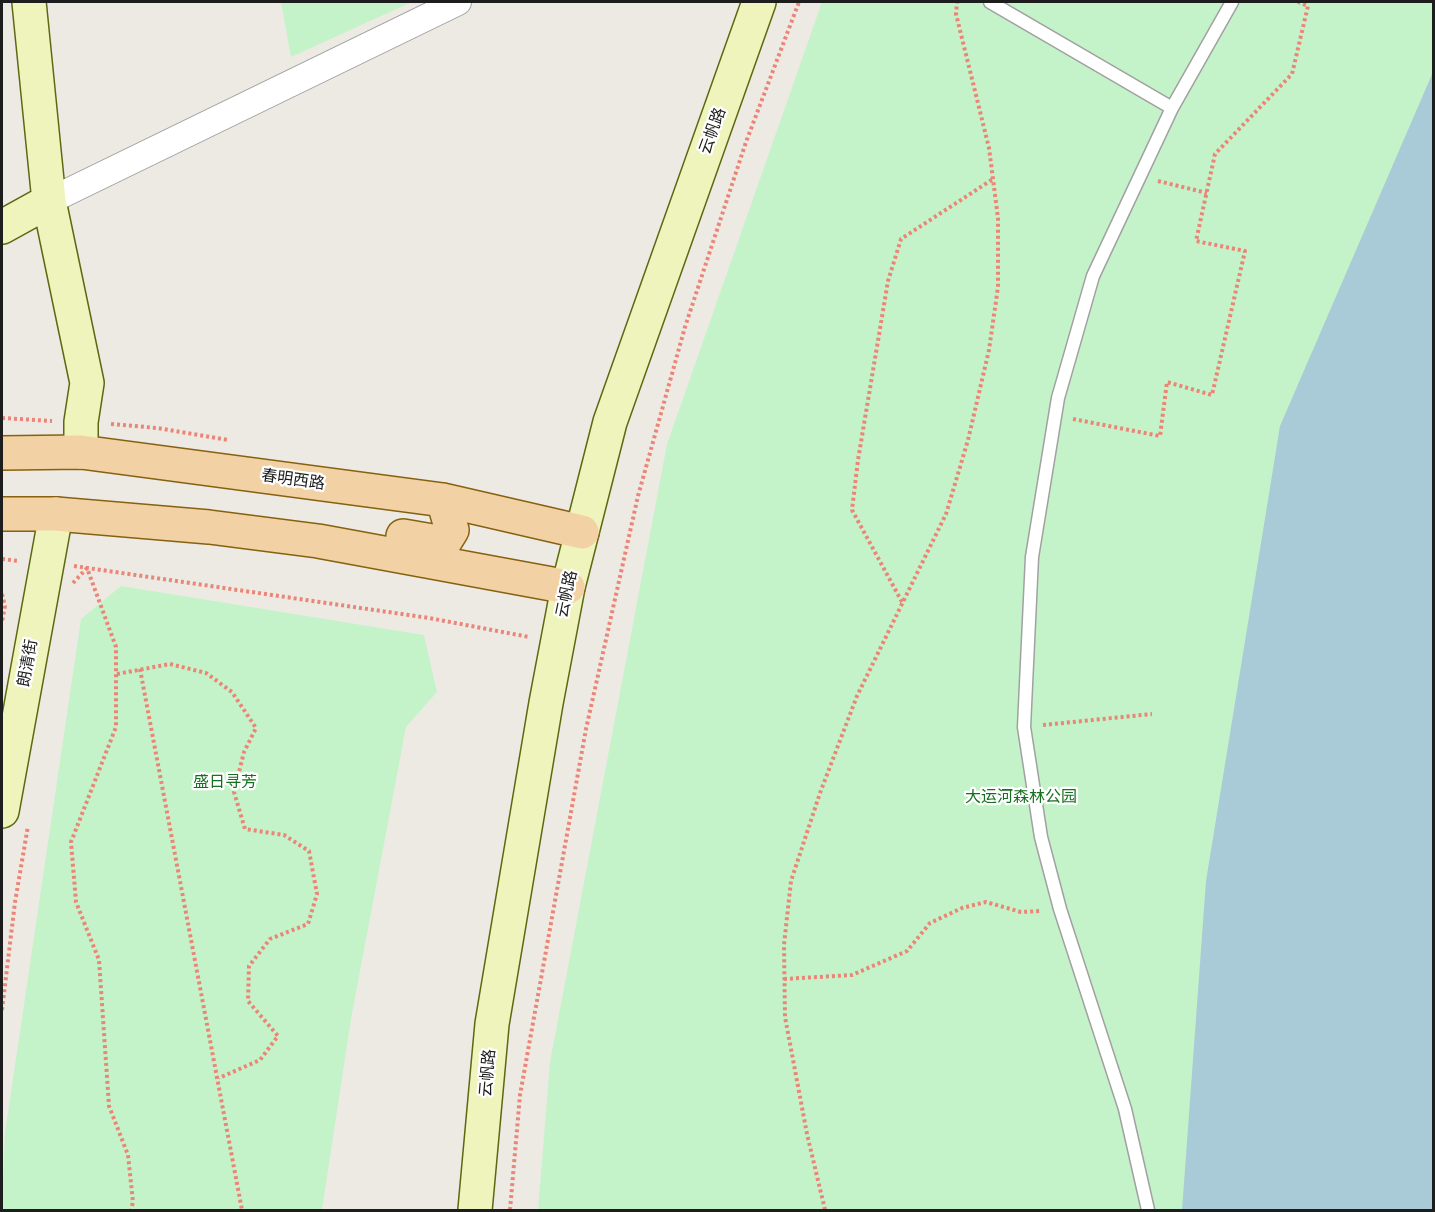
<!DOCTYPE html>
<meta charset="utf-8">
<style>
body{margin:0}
#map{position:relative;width:1435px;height:1212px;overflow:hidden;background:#edeae4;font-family:"IBM Plex Sans",sans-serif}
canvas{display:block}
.frame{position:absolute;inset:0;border:3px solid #1d1d1d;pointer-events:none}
</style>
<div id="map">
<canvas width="1435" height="1212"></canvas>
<div class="frame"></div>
</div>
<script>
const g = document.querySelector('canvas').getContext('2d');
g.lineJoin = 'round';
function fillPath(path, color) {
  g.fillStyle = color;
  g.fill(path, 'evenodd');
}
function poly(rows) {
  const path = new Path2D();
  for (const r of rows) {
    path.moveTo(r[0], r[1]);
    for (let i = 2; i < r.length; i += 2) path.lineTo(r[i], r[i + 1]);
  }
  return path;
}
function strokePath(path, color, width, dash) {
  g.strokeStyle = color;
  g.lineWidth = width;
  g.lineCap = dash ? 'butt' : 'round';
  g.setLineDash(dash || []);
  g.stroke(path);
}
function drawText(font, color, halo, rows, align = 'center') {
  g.font = font + ' "IBM Plex Sans","Noto Sans SC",sans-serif';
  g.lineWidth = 4.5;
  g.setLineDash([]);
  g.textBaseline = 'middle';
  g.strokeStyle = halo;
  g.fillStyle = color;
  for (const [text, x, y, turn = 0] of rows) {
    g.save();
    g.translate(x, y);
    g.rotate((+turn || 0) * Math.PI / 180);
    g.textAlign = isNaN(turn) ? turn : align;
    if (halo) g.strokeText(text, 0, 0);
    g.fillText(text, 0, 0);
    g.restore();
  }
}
const park = poly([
 [281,2,412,2,291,57],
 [822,2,1433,2,1433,1210,538,1210,550,1062,667,444],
 [121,586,424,635,437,692,406,727,351,1019,322,1210,2,1210,5,1133,81,619]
]);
const water = poly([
 [1433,72,1433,1210,1182,1210,1206,881,1280,426]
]);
const path = poly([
 [1158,181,1207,193],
 [2,418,52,421],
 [1073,419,1160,436,1167,382,1212,395,1245,251,1196,241,1215,154,1292,74,1308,6,1298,2],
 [111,424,157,428,228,440],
 [2,559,19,561],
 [74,566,429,618,529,637],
 [73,583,87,568,116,647,116,727,71,842,76,902,99,960,109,1106,128,1155,133,1202,131,1210],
 [2,594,5,606,2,622],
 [902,602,852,510,858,460,888,281,901,239,993,179],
 [140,669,242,1210],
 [117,674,170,664,206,673,232,692,256,728,244,752,234,792,245,829,284,835,309,851,317,894,308,924,270,939,249,966,248,1001,278,1036,260,1060,219,1078],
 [1043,725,1152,714],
 [784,979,852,975,907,951,930,923,962,908,986,902,1021,912,1041,911],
 [2,1010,15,902,28,826],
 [510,1210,520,1095,586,729,638,496,685,327,746,142,799,2],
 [825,1210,807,1134,785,1017,784,945,791,881,820,793,857,696,946,514,968,440,989,350,998,287,998,218,989,148,956,14,957,2]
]);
const lane = poly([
 [990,2,1172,108],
 [1148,1210,1125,1109,1060,909,1041,837,1024,727,1032,557,1058,398,1093,276,1172,108,1232,2]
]);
const street = poly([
 [49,201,458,2]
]);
const secondary = poly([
 [29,2,49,201,87,383,81,422,81,452],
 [2,227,49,201],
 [2,811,56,514],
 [475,1210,492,1024,546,703,568,587,610,422,759,2]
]);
const primary = poly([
 [2,453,81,452,443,500,582,532],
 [2,514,56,514,209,527,318,541,568,587],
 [403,536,444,543,452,530,443,500]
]);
const streetNames = [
 ["云帆路",713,131,-70],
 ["春明西路",293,480,8],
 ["云帆路",567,594,-78],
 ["朗清街",28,663,-80],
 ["云帆路",488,1073,-85]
];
const parkNames = [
 ["盛日寻芳",225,782],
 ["大运河森林公园",1021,797]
];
fillPath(park, '#c5f3c9');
fillPath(water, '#a8cbd7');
strokePath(lane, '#a1a1a1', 15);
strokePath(street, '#a1a1a1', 28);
strokePath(secondary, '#5d6810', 36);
strokePath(primary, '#87610f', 36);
strokePath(path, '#eb8577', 4, [3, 3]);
strokePath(lane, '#fff', 12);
strokePath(street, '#fff', 26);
strokePath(secondary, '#eff3bc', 33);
strokePath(primary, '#f2d2a4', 33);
drawText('16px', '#1d1d1d', '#fff', streetNames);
drawText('16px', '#16701f', '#fff', parkNames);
</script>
